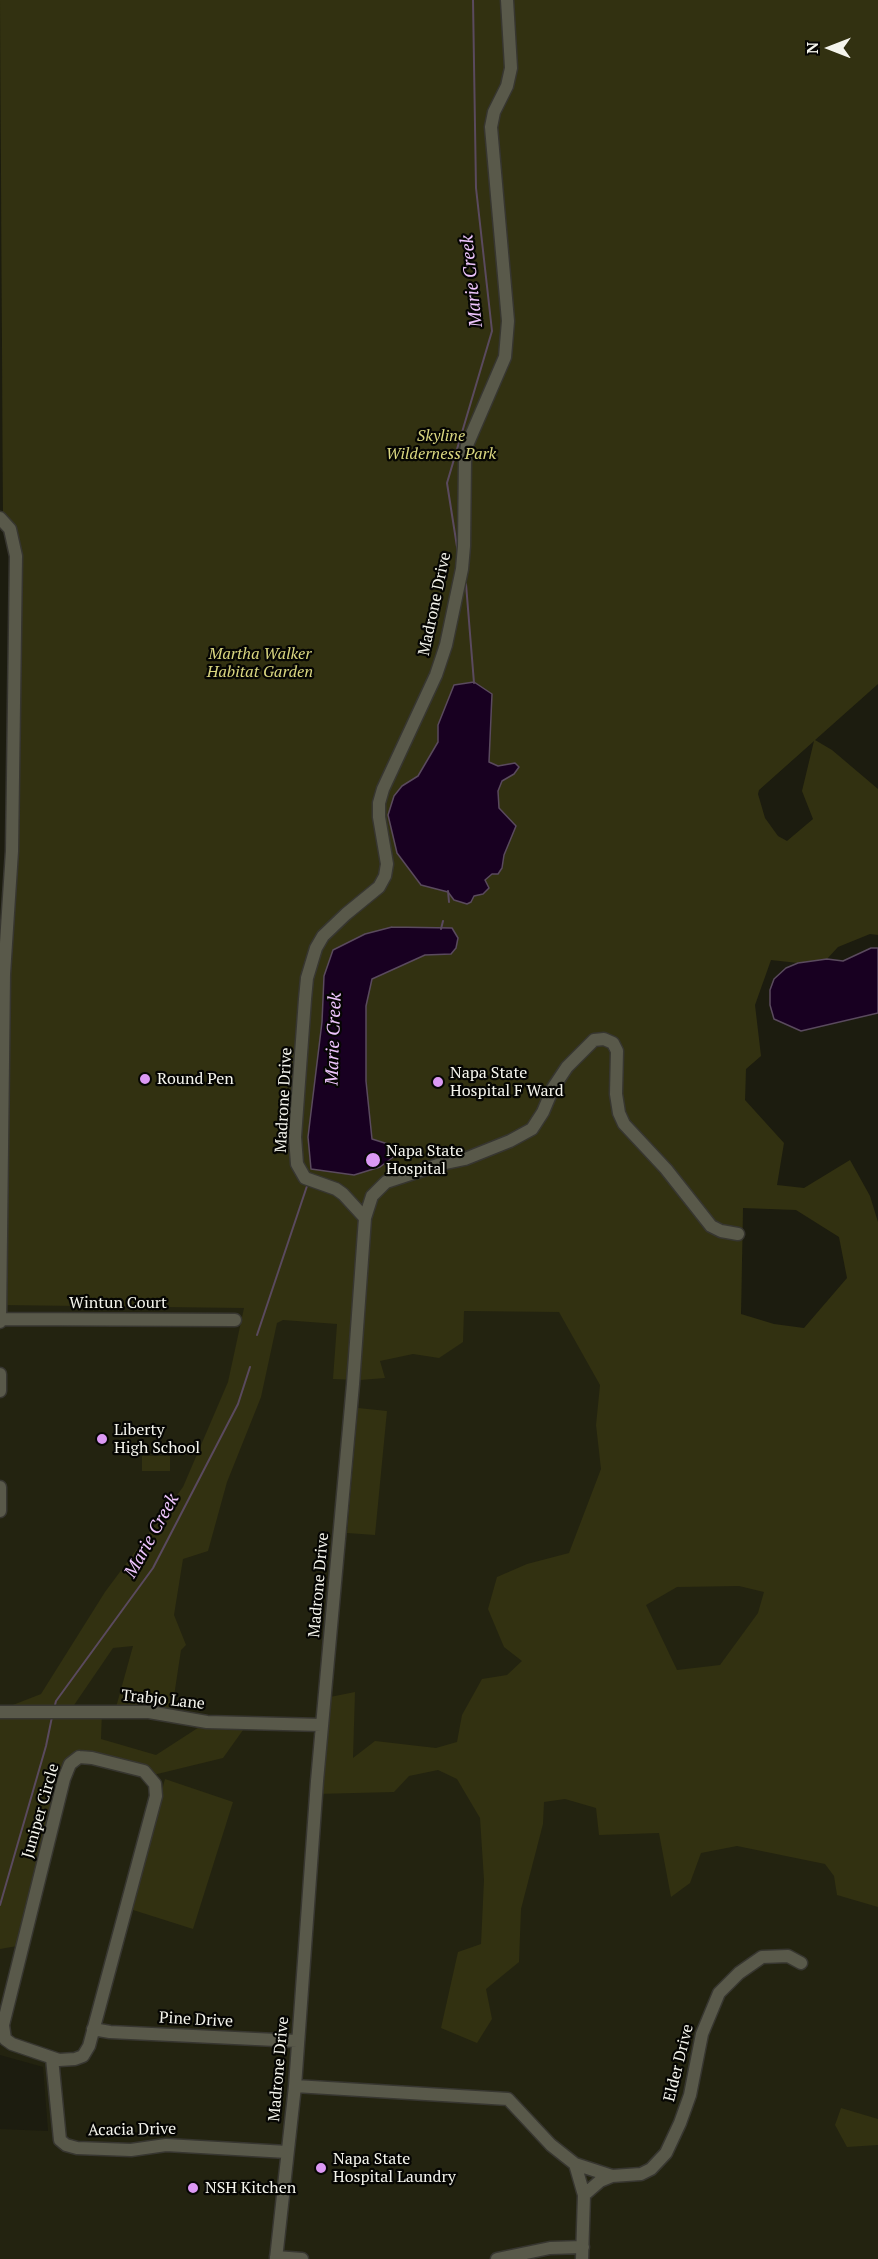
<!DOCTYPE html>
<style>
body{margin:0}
#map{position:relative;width:878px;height:2259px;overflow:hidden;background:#1c1c0f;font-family:"PT Serif",serif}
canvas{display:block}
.north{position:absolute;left:800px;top:18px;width:60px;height:60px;-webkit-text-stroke:4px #060603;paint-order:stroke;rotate:270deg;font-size:16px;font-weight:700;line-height:24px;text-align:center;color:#f5f5ed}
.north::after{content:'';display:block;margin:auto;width:21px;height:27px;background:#f5f5ed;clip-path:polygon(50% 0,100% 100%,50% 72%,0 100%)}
</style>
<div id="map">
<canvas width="878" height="2259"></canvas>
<div class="north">N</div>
</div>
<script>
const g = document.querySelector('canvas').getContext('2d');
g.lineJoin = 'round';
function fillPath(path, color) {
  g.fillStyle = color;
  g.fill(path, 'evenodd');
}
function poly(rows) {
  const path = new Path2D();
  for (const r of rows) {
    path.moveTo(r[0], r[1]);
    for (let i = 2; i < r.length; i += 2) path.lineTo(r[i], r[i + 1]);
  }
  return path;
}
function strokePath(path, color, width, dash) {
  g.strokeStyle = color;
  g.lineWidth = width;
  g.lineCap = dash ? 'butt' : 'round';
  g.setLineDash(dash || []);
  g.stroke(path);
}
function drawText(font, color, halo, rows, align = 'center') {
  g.font = font + ' "PT Serif",serif';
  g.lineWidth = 4.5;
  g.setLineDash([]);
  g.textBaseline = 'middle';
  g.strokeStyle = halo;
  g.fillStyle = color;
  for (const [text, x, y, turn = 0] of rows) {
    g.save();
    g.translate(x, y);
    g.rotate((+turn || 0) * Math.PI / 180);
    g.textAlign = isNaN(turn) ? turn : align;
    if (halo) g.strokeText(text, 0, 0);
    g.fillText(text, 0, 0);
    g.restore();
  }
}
const built = poly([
 [0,0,878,0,878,684,751,797,741,1314,878,1737,878,2259,0,2259,0,2129,48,2131,43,2067,0,2055,0,1322,16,556,3,521]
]);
const green = poly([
 [0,0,878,0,878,684,815,740,832,750,878,789,878,935,870,934,838,947,827,959,798,963,771,960,755,1005,761,1056,746,1069,745,1100,784,1143,777,1185,804,1188,850,1160,870,1196,878,1222,878,1907,837,1895,834,1876,825,1864,737,1846,701,1853,690,1883,671,1897,659,1833,599,1835,596,1808,565,1799,544,1802,543,1824,521,1909,519,1962,486,1989,492,2019,477,2043,441,2028,458,1952,481,1944,484,1880,480,1818,457,1779,438,1770,409,1776,394,1792,316,1794,325,1698,355,1692,353,1758,375,1741,436,1748,457,1742,462,1715,482,1679,507,1675,522,1661,504,1647,488,1609,497,1577,527,1564,569,1553,601,1469,596,1425,600,1385,559,1312,464,1311,463,1342,439,1358,413,1354,380,1361,385,1378,360,1380,333,1379,337,1324,283,1320,277,1323,261,1397,227,1482,208,1551,183,1559,174,1615,186,1645,181,1650,171,1716,115,1711,133,1646,113,1648,70,1711,102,1711,101,1739,156,1755,207,1722,248,1723,223,1758,149,1776,92,1758,70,1764,23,1945,0,1949,0,1710,41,1694,105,1592,183,1487,228,1382,244,1308,0,1305,16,556,3,521],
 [814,741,802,791,813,819,787,841,778,836,765,818,758,794,759,790],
 [743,1208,796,1210,839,1237,847,1278,804,1328,774,1324,741,1314],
 [739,1586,764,1592,758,1613,720,1665,677,1670,646,1605,677,1587],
 [358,1408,387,1411,375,1535,347,1533],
 [142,1456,170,1456,170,1471,142,1471],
 [165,1779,233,1802,193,1929,130,1909],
 [841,2108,878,2119,878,2145,847,2147,835,2125]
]);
const water = poly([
 [474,682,492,694,489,762,498,766,515,763,519,767,514,774,502,781,498,791,499,808,516,826,504,855,502,868,498,874,492,874,485,880,489,888,483,894,474,896,471,902,467,904,454,900,448,892,421,885,397,853,388,815,394,796,402,786,418,776,438,742,438,725,454,685,474,682],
 [392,927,452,928,458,938,456,948,451,954,425,955,372,979,366,1006,366,1081,372,1139,404,1149,380,1167,354,1175,311,1169,308,1137,322,1022,324,976,333,950,365,934,392,927],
 [871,948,878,948,878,1013,801,1031,774,1019,770,1005,770,990,774,979,786,968,798,963,827,959,843,961,871,948]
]);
const stream = poly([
 [458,553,447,483,492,331,476,188,473,0],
 [466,584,474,683],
 [448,891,449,902],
 [441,929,443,921],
 [257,1335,307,1186],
 [55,1705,56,1701,153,1568,238,1404,250,1367],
 [0,1905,46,1746,52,1717]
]);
const minor = poly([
 [0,518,10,529,16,556,12,851,4,974,0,1322],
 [365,1218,372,1196,386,1182,441,1164,465,1159,510,1141,532,1129,543,1112,553,1088,567,1067,594,1040,604,1039,613,1043,617,1051,616,1094,619,1113,624,1124,666,1169,711,1226,721,1231,738,1234],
 [0,1319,235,1320],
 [0,1374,0,1391],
 [0,1487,0,1511],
 [0,1712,149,1712,207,1722,322,1725],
 [79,1757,92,1758,144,1771,155,1784,156,1796,89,2046,83,2056,75,2059,59,2060,12,2044,5,2039,3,2025,64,1779,70,1764,79,1757],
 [93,2029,110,2032,297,2041],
 [52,2058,60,2140,66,2145,77,2148,131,2150,166,2145,287,2152],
 [295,2086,508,2099,551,2145,575,2164,612,2176,641,2174,651,2169,666,2153,680,2123,690,2095,702,2034,719,1993,739,1973,762,1957,788,1956,801,1963],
 [575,2164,584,2195,582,2259],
 [584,2195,600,2181,612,2176],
 [276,2257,302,2259],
 [276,2259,295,2086,317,1781,353,1384,365,1218,343,1194,336,1189,305,1178,297,1164,295,1137,305,999,307,978,316,948,323,936,346,914,379,887,385,876,387,864,379,817,379,803,383,789,436,675,446,645,462,569,464,546,465,460,467,445,505,357,508,321,491,127,494,112,507,86,511,68,507,0],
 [497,2259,550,2248,583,2247]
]);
const markers = [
 [145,1079,6,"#dc99f4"],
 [438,1082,6,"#dc99f4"],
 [373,1160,8,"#dc99f4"],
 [102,1439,6,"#dc99f4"],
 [321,2168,6,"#dc99f4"],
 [193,2188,6,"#dc99f4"]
];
const parkNames = [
 ["Skyline",441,436],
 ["Wilderness Park",441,454],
 ["Martha Walker",260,654],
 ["Habitat Garden",260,672]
];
const streetNames = [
 ["Madrone Drive",435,604,-78],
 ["Madrone Drive",284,1100,-87],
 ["Wintun Court",118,1303],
 ["Madrone Drive",319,1585,-85],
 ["Trabjo Lane",163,1700,6],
 ["Juniper Circle",41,1811,-74],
 ["Pine Drive",196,2020,3],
 ["Elder Drive",679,2063,-76],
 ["Madrone Drive",279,2069,-85],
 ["Acacia Drive",132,2130,-1]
];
const poiNames = [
 ["Napa State",450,1073],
 ["Hospital F Ward",450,1091],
 ["Round Pen",157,1079],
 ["Napa State",386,1151],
 ["Hospital",386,1169],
 ["Liberty",114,1430],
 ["High School",114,1448],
 ["Napa State",333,2159],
 ["Hospital Laundry",333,2177],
 ["NSH Kitchen",205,2188]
];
const waterNames = [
 ["Marie Creek",472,281,-96],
 ["Marie Creek",334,1039,-88],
 ["Marie Creek",152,1536,-61]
];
fillPath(built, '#232310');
fillPath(green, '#323111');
fillPath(water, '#180021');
strokePath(water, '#5a4a5e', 1.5);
strokePath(stream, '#5a4a5e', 2);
strokePath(minor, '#373630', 15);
strokePath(minor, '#59594a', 12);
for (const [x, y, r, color] of markers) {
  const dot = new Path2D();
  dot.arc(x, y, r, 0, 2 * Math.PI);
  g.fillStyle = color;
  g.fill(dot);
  strokePath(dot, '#060603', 2);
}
drawText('italic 16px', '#dad780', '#060603', parkNames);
drawText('16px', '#f5f5ed', '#060603', streetNames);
drawText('16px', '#f5f5ed', '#060603', poiNames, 'left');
drawText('italic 18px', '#efc6fe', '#060603', waterNames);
</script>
